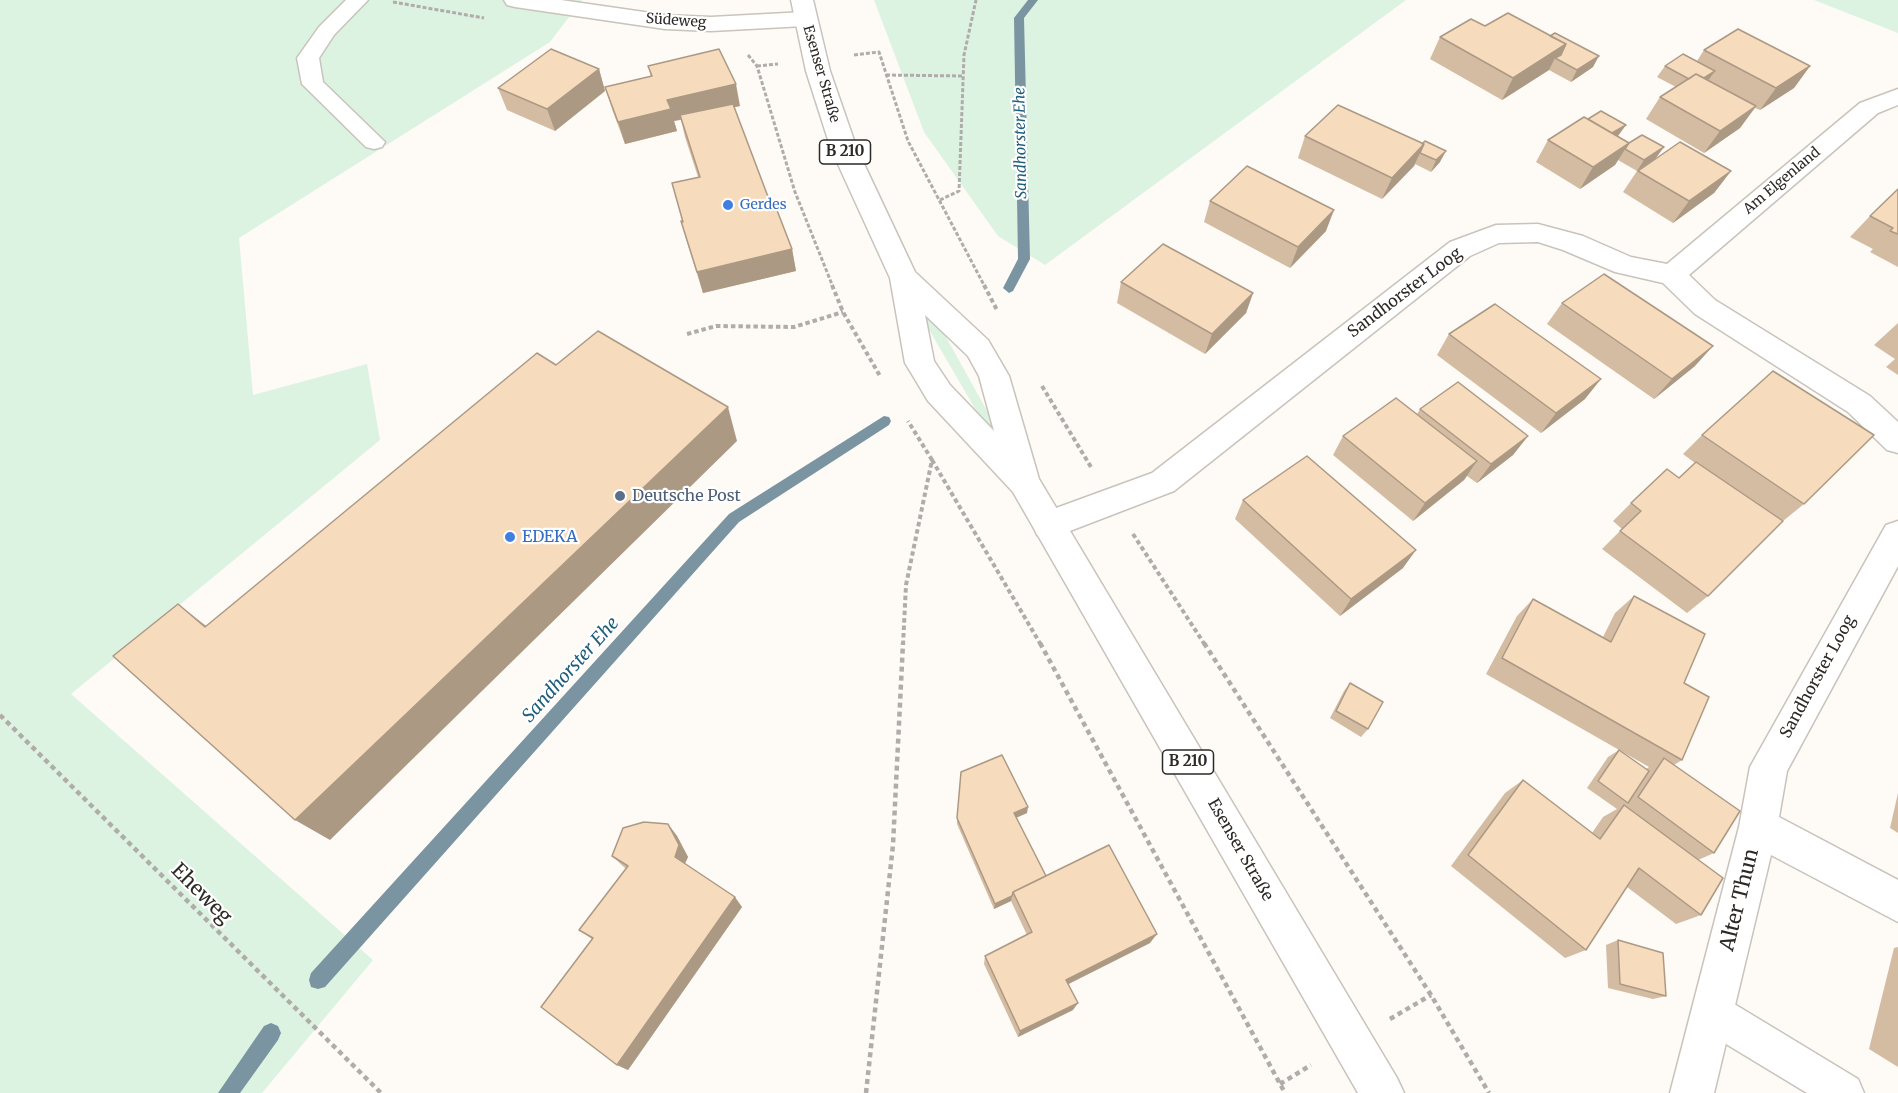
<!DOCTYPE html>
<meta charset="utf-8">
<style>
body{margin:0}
canvas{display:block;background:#fefaf6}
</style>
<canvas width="1898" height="1093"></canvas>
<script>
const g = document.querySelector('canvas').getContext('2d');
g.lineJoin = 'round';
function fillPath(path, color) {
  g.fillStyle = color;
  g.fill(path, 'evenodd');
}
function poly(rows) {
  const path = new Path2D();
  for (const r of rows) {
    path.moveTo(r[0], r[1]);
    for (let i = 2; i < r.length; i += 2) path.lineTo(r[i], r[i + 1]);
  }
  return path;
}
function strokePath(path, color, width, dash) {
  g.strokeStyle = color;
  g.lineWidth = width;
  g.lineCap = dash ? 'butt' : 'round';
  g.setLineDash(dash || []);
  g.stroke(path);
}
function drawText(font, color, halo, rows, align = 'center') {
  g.font = font + ' Merriweather,serif';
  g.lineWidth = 4.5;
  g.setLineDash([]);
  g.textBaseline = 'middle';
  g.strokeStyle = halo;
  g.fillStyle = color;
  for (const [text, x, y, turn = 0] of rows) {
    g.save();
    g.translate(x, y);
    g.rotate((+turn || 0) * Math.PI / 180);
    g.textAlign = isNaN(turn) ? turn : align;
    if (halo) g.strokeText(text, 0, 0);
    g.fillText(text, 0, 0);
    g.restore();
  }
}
const green = poly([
 [0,0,582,0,550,42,239,238,253,395,367,364,380,440,71,694,373,960,262,1093,0,1093],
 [874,0,1406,0,1045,265,998,236,924,132],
 [1814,0,1898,0,1898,33],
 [915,296,941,328,1001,436,991,436,917,309]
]);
const stream = poly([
 [1028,0,1038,0,1024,18,1030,259,1013,291,1009,293,1003,288,1018,259,1014,18,1028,0],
 [884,416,889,417,891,421,889,425,739,522,325,987,318,989,311,987,309,980,311,973,729,514,884,416],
 [271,1023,278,1026,281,1033,278,1040,240,1093,218,1093,264,1026,271,1023]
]);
const pathFar2 = poly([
 [393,2,484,18],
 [748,55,757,66,795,192,833,287],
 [854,55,879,52,908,141,985,287],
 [757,66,778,64],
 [886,75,962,76],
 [940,200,959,191,964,55,976,0]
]);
const pathFar1 = poly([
 [832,285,843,312,880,376],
 [984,285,997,310],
 [687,334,716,326,794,327,843,312],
 [1042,386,1091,467],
 [932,460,1041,645],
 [1133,534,1205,645],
 [903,645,906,585,932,460,908,421]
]);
const path = poly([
 [1040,643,1285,1093],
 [1204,643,1431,995,1489,1093],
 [0,715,381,1093],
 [1390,1019,1431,995],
 [1280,1084,1311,1065],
 [866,1093,893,845,903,643]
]);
const lane = poly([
 [346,0,368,0,334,35,319,58,323,82,385,142,382,147,374,149,366,147,302,84,297,58,319,27,346,0],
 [1712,994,1726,999,1858,1079,1864,1093,1807,1093,1698,1027,1693,1013,1698,999,1712,994]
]);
const street = poly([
 [504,0,561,0,665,15,711,17,805,12,813,14,816,19,813,24,805,26,711,31,665,29,515,7,507,5,504,0],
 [1898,89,1898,105,1878,113,1689,275,1715,300,1870,396,1898,422,1898,453,1887,450,1848,412,1695,314,1663,283,1615,272,1563,250,1538,242,1499,243,1470,256,1174,491,1049,539,1037,535,1033,525,1037,515,1152,473,1450,242,1496,225,1538,224,1583,236,1631,257,1667,264,1860,103,1898,89],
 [1898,521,1898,566,1787,771,1779,817,1898,880,1898,922,1771,855,1714,1093,1670,1093,1739,827,1750,767,1886,525,1898,521]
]);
const primary = poly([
 [791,0,813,0,830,71,857,149,915,272,988,340,1009,376,1039,479,1397,1078,1404,1093,1358,1093,1013,492,928,401,910,371,905,363,890,278,831,149,806,71,791,0],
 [925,315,968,356,979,376,994,431,950,385,934,361,925,315]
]);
const wall = poly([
 [1485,26,1593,67,1571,82,1549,70,1502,100,1430,59,1440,37],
 [1704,50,1810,66,1794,88,1760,110,1755,108,1740,128,1704,153,1646,119,1660,97,1676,87,1657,77,1665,66,1697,61],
 [648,66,740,106,734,107,770,202,792,249,796,271,703,293,687,242,681,221,683,221,672,183,698,177,685,137,681,120,674,121,677,131,625,144,612,109,605,87,651,77],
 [599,69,605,91,555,131,507,110,498,88],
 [1338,105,1440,162,1431,172,1415,164,1414,166,1382,199,1298,158,1305,136],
 [1618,136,1656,158,1731,171,1714,193,1673,223,1623,192,1637,171,1618,160,1615,165,1580,189,1536,162,1548,140],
 [1898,189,1898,267,1870,252,1873,249,1850,237,1870,216],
 [1210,201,1326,231,1290,268,1204,222],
 [1121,282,1253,293,1246,313,1205,354,1117,303],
 [1562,303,1695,366,1654,399,1547,324],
 [1898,323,1898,375,1886,367,1895,359,1874,345],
 [1449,334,1585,399,1541,433,1437,355],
 [1420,409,1528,436,1513,455,1477,483,1467,476,1464,480,1413,521,1333,455,1343,436,1417,414],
 [1702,435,1804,504,1783,521,1708,596,1687,613,1602,549,1622,529,1613,521,1631,503,1679,478,1695,463,1683,454],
 [1243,500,1403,568,1340,616,1235,519],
 [1634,596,1684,683,1682,760,1674,765,1714,853,1698,860,1701,915,1676,924,1627,887,1586,950,1565,958,1451,866,1505,793,1523,780,1592,833,1603,817,1617,809,1587,788,1608,757,1619,750,1646,769,1649,767,1486,674,1517,616,1533,599,1603,637,1615,613],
 [1350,683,1368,729,1361,737,1330,718,1344,691],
 [1898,793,1898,833,1890,828],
 [1027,813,1016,818,1046,876,1150,943,1069,984,1073,1010,1018,1037,984,964,985,956,1027,935,1011,901,994,909,957,824,957,818],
 [668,824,677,836,688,857,685,864,742,907,628,1070,617,1065,592,939,579,930,626,869,612,856],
 [1618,940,1666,996,1653,999,1608,988,1606,945],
 [1898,947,1898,1067,1869,1049,1894,948]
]);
const shadedWall = poly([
 [1566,44,1558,60,1555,58,1549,70,1502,100,1513,78],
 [1599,56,1593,67,1571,82,1577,70],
 [1810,66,1794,88,1760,110,1776,88],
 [599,69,605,91,555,131,547,109],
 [1715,71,1707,82,1696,83],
 [736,84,740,106,674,121,677,131,625,144,618,122,667,100],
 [1756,106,1740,128,1704,153,1720,131],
 [1626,125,1618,136,1601,148,1608,136],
 [1629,143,1615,165,1580,189,1593,167],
 [1424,144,1414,166,1382,199,1392,178],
 [1664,147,1656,158,1637,171,1644,160],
 [1446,151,1440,162,1431,172,1436,160],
 [1731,171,1714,193,1673,223,1689,201],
 [1334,210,1326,231,1290,268,1298,247],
 [792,249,796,271,703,293,697,272],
 [1253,293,1246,313,1205,354,1212,334],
 [1713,346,1695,366,1654,399,1672,379],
 [1601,379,1585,399,1541,433,1556,413],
 [728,407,737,441,330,840,295,820],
 [1528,436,1513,455,1477,483,1491,464],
 [1477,461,1464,480,1413,521,1425,503],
 [1416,550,1403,568,1340,616,1351,599],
 [178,604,215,633,205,627],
 [1028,807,1027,813,1013,819,1014,813],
 [668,824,677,836,688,857,683,867,675,857],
 [1012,896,1011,901,994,909,995,904],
 [735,897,742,907,628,1070,617,1065],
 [1157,934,1150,943,1062,987,1066,980],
 [1078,1003,1073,1010,1018,1037,1020,1031]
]);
const building = poly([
 [1508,13,1566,44,1513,78,1440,37,1471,19,1485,26,1508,13],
 [1738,29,1810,66,1776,88,1704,50,1738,29],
 [1555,33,1599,56,1577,70,1555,58,1561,55,1566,44,1550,36,1555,33],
 [551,49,599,69,547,109,498,88,551,49],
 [719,49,736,84,667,100,671,109,618,122,605,87,652,76,648,66,719,49],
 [1683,54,1715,71,1704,78,1696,74,1689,79,1665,66,1683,54],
 [1696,74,1756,106,1720,131,1660,97,1696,74],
 [733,104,770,202,773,200,792,249,697,272,681,221,683,222,672,183,700,177,680,115,733,104],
 [1338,105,1424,144,1392,178,1305,136,1338,105],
 [1601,111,1626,125,1612,133,1588,119,1601,111],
 [1584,117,1629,143,1593,167,1548,140,1584,117],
 [1642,135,1664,147,1644,160,1625,149,1629,143,1642,135],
 [1425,141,1446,151,1436,160,1420,153,1424,144,1422,144,1425,141],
 [1680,142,1731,171,1689,201,1638,171,1680,142],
 [1247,166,1334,210,1298,247,1210,201,1247,166],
 [1898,189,1898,234,1890,231,1893,228,1870,216,1898,189],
 [1163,244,1253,293,1212,334,1121,282,1163,244],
 [1604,274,1713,346,1672,379,1562,303,1604,274],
 [1495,304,1601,379,1556,413,1449,334,1495,304],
 [598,331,728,407,295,820,113,656,178,604,205,627,537,353,556,365,598,331],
 [1773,371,1874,435,1804,504,1702,435,1773,371],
 [1458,382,1528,436,1491,464,1420,409,1458,382],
 [1396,398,1477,461,1425,503,1343,436,1396,398],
 [1307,456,1416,550,1351,599,1243,500,1307,456],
 [1696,462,1783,521,1708,596,1620,531,1641,511,1631,503,1667,469,1679,478,1696,462],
 [1634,596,1705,634,1684,683,1709,697,1682,760,1502,658,1533,599,1611,642,1634,596],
 [1350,683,1383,702,1368,729,1336,711,1350,683],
 [1619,750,1649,771,1628,803,1598,781,1619,750],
 [1002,755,1028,807,1014,813,1046,876,1013,892,1012,896,995,904,957,818,961,772,1002,755],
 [1664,758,1740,811,1714,853,1638,797,1664,758],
 [1523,780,1600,839,1624,805,1723,878,1701,915,1639,868,1586,950,1468,855,1523,780],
 [644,822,668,824,679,845,675,857,735,897,617,1065,541,1007,593,938,579,930,628,866,612,856,623,828,644,822],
 [1109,845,1157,934,1066,980,1078,1003,1020,1031,985,956,1032,932,1013,892,1109,845],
 [1618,940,1663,953,1666,996,1620,984,1618,940]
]);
const markers = [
 [728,205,6,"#3f7fe0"],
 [620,496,6,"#5c6f8a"],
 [510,537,6,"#3f7fe0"]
];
const farStreetnames = [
 ["Südeweg",676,21,4],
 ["Esenser Straße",821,74,74],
 ["Am Elgenland",1782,181,-40]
];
const farShopnames = [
 ["Gerdes",740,205]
];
const farWaternames = [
 ["Sandhorster Ehe",1021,143,-91]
];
const shields = [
 [845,152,51],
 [1188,762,51]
];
const shieldNames = [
 ["B 210",845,152],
 ["B 210",1188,762]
];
const streetNames = [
 ["Sandhorster Loog",1405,293,-37],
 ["Sandhorster Loog",1818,677,-61],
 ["Esenser Straße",1240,850,60]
];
const serviceNames = [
 ["Deutsche Post",632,496]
];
const shopNames = [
 ["EDEKA",522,537]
];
const waterNames = [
 ["Sandhorster Ehe",571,670,-48]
];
const nearStreetnames = [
 ["Eheweg",201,894,45],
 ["Alter Thun",1740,900,-76]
];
fillPath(green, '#dcf3e2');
fillPath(stream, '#7b94a2');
strokePath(lane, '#c9c3bc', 3);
strokePath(street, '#c9c3bc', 3);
strokePath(primary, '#c9c3bc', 3);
strokePath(pathFar2, '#b0aca9', 3, [4, 2]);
strokePath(pathFar1, '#b0aca9', 4, [4.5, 3]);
strokePath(path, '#b0aca9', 4.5, [5, 4]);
fillPath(lane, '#fff');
fillPath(street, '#fff');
fillPath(primary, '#fff');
fillPath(wall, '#d4bca3');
fillPath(shadedWall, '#ac9984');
fillPath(building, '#f6dbbd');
strokePath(building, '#ac9984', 1.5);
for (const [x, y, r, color] of markers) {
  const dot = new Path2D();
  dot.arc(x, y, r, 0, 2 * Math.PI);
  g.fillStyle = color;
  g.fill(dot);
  strokePath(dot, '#fff', 2);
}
drawText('14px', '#2c2926', '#fff', farStreetnames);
drawText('14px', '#366cbe', '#fff', farShopnames, 'left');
drawText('italic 15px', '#1e5e7c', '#fff', farWaternames);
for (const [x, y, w] of shields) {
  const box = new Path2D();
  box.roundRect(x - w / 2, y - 12, w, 24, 4.5);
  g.fillStyle = '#fff';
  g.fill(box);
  strokePath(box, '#2c2926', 1.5);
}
drawText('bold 15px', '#2c2926', null, shieldNames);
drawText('16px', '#2c2926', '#fff', streetNames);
drawText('16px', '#4e5e75', '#fff', serviceNames, 'left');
drawText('16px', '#366cbe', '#fff', shopNames, 'left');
drawText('italic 18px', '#1e5e7c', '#fff', waterNames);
drawText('20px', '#2c2926', '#fff', nearStreetnames);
</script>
